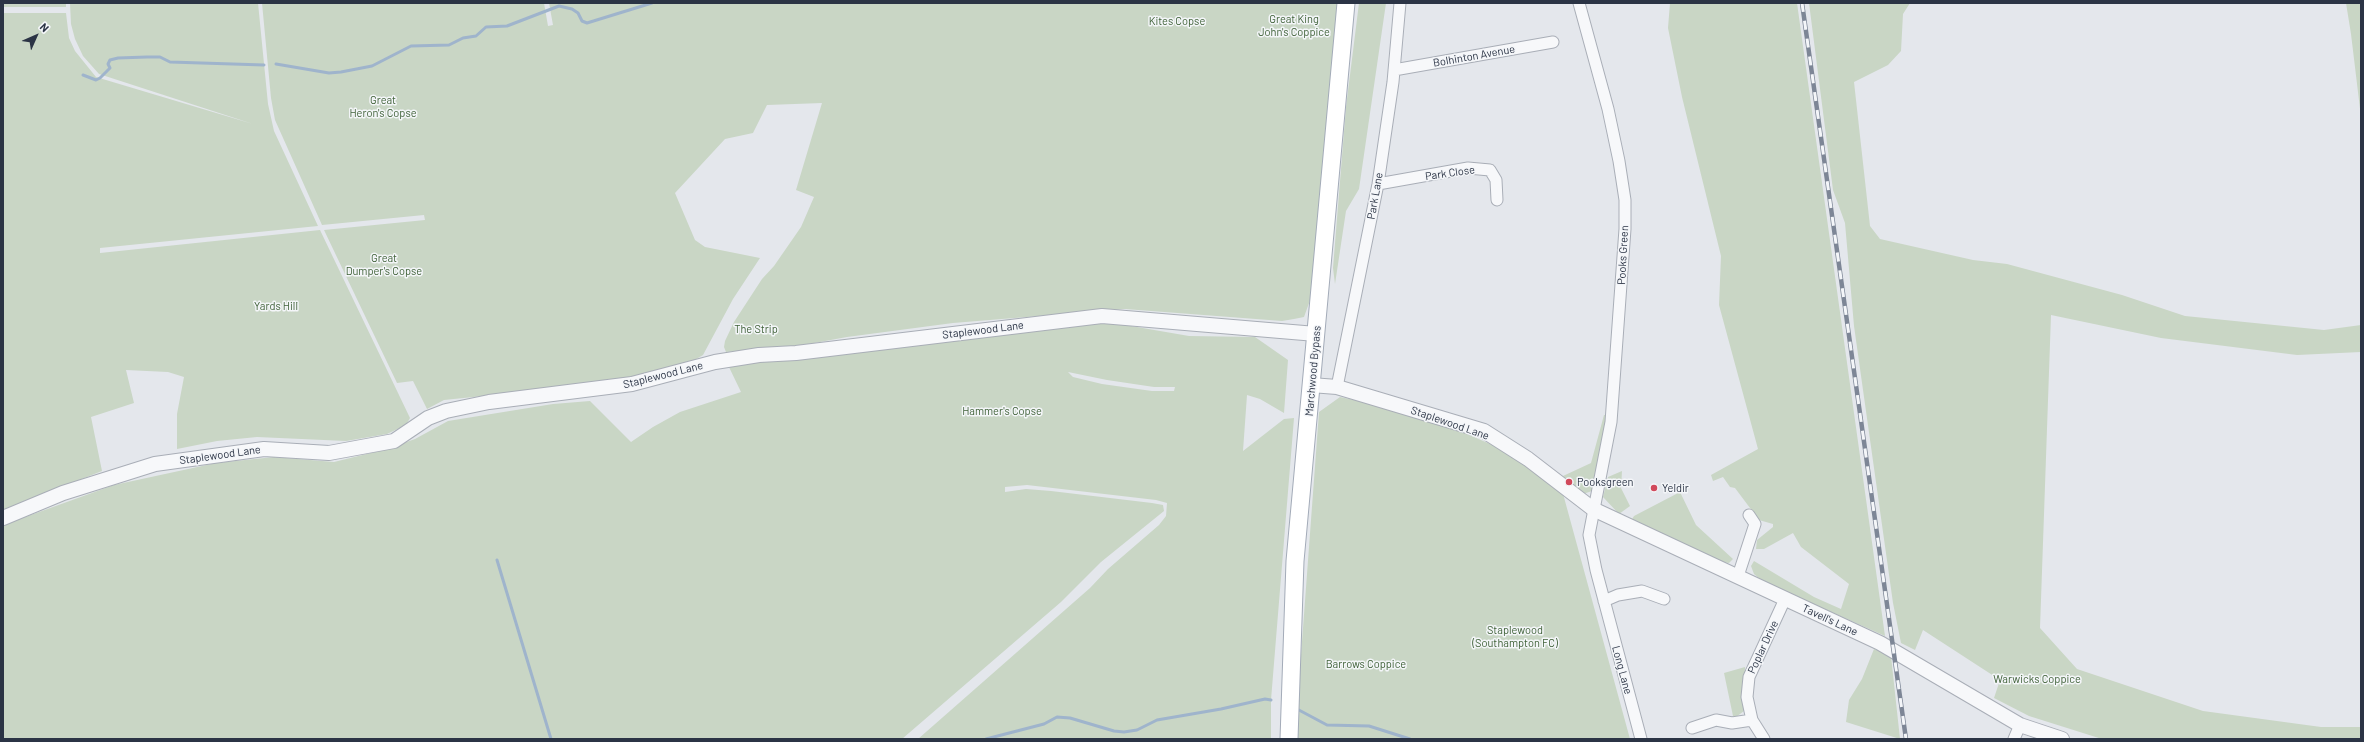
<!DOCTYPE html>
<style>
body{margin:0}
#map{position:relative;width:2364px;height:742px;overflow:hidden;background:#e4e7ec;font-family:Barlow,sans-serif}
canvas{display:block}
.frame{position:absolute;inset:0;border:4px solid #2b3445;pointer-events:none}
.north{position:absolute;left:16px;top:16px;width:40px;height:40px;-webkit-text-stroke:3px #f4f6f9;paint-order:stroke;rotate:45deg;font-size:11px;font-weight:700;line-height:16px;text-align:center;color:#2b3445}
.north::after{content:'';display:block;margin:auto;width:14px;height:18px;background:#2b3445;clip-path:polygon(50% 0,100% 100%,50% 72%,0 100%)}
</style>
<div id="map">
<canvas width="2364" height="742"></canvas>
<div class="frame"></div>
<div class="north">N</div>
</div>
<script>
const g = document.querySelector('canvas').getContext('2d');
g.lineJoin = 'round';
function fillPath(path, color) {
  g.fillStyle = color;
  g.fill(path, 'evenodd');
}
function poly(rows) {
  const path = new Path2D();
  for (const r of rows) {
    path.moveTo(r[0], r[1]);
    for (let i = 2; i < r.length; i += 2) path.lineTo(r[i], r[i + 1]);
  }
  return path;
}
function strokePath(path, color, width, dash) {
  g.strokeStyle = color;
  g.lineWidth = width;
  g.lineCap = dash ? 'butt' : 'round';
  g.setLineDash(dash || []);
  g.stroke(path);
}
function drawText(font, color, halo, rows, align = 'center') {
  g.font = font + ' Barlow,sans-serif';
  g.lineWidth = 3;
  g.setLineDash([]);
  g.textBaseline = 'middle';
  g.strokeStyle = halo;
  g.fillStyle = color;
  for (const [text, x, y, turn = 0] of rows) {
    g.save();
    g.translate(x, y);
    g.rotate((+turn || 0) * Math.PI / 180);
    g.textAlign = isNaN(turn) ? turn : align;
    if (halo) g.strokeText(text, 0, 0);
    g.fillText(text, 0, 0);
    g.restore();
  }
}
const green = poly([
 [3,3,66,3,66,7,3,7],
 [70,3,258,3,268,104,274,131,318,226,100,248,100,253,320,230,410,418,406,425,387,434,346,441,257,437,217,441,177,449,177,414,184,377,168,372,126,370,134,403,91,417,102,471,3,510,3,13,66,13,69,38,75,51,96,77,253,124,99,74,83,56,75,39,71,24],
 [262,3,544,3,548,26,553,25,549,3,1338,3,1313,292,1304,317,1294,319,1282,321,1125,309,953,323,847,337,787,348,726,352,724,347,725,341,734,322,762,279,774,266,801,227,814,197,796,190,822,103,767,105,753,133,725,139,675,193,695,240,705,247,760,258,733,299,703,355,693,361,610,383,444,400,427,409,413,381,397,383,324,230,425,220,424,215,322,225,275,120,271,98],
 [1359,3,1386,3,1359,189,1346,211,1335,284,1333,268,1346,107],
 [1670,3,1797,3,1885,636,1762,581,1754,574,1751,566,1754,561,1814,597,1841,609,1849,584,1801,547,1793,533,1764,549,1756,549,1757,540,1773,527,1773,524,1759,520,1735,488,1730,487,1723,477,1713,481,1711,475,1758,449,1719,305,1721,256,1682,97,1668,28],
 [1809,3,1910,3,1903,14,1901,51,1888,65,1854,82,1870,226,1880,239,1973,260,2007,264,2122,295,2185,316,2324,330,2361,325,2361,352,2297,355,2161,338,2051,315,2040,628,2077,669,2203,711,2321,727,2361,727,2361,739,2102,739,2029,716,1994,698,2000,680,1923,630,1915,650,1901,643,1893,603,1854,326,1845,223,1833,190],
 [2346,3,2361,3,2361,117,2351,34],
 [1102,321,1189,336,1255,337,1288,360,1284,413,1260,399,1247,395,1243,451,1284,419,1294,418,1271,700,1271,739,918,739,1090,588,1108,569,1159,525,1166,516,1167,503,1156,500,1027,485,1005,487,1005,492,1026,489,1051,491,1152,503,1163,505,1164,511,1101,562,1061,602,902,739,3,739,3,525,114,485,216,463,274,457,334,462,387,449,415,439,448,421,553,404,590,401,631,442,653,427,680,412,741,392,728,365,846,354],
 [1068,372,1107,380,1154,387,1175,387,1174,391,1152,391,1102,384,1073,377],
 [1340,397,1421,414,1497,447,1562,490,1630,739,1298,739,1297,709,1319,412],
 [1604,415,1608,415,1592,491,1583,494,1563,476,1591,463],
 [1622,471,1621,488,1630,506,1619,514,1603,497,1608,477],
 [1680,492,1696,525,1733,559,1729,563,1721,562,1631,521,1634,516],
 [1874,649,1891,656,1900,739,1846,722,1849,700,1862,679],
 [1745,667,1744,711,1736,717,1733,716,1724,673]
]);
const stream = poly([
 [276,64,329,73,341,72,372,66,411,46,449,45,463,38,476,36,486,27,507,26,559,6,572,9,578,13,582,21,587,23,652,3],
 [83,75,96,80,100,78,110,68,108,64,110,60,118,58,147,57,160,57,170,62,264,65],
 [497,560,551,739],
 [1297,709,1327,725,1369,726,1410,739],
 [986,739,1044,724,1057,717,1070,718,1114,731,1124,732,1137,730,1157,720,1221,709,1265,699,1271,700]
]);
const minor = poly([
 [1579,3,1608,109,1619,161,1625,200,1625,229,1611,422,1589,535,1596,570,1641,739],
 [1394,70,1553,42],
 [1378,184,1468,168,1490,170,1496,180,1497,200],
 [1337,387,1378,184,1393,82,1400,3],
 [1738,576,1755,524,1749,515],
 [1604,601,1618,595,1642,591,1664,599],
 [1692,728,1716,720,1732,723,1752,720],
 [1764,739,1752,720,1747,697,1749,677,1785,599],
 [2014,739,2020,725]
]);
const tertiary = poly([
 [1311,385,1337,387,1484,431,1528,459,1593,509,1880,643,2020,725,2062,739],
 [3,518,63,493,155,464,264,449,329,453,394,441,428,418,446,411,489,402,632,384,715,362,759,355,796,353,1102,316,1316,334]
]);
const primary = poly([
 [1289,739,1295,561,1346,3]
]);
const rail = poly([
 [1802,3,1906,739]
]);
const markers = [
 [1569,482,4,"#d1495b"],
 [1654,488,4,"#d1495b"]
];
const parkNames = [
 ["Great King",1294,19],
 ["John's Coppice",1294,32],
 ["Kites Copse",1177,21],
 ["Great",383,100],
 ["Heron's Copse",383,113],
 ["Great",384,258],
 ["Dumper's Copse",384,271],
 ["Yards Hill",276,306],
 ["The Strip",756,329],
 ["Hammer's Copse",1002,411],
 ["Staplewood",1515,630],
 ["(Southampton FC)",1515,643],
 ["Barrows Coppice",1366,664],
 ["Warwicks Coppice",2037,679]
];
const streetNames = [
 ["Bolhinton Avenue",1474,56,-10],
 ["Park Close",1450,173,-8],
 ["Park Lane",1375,196,-80],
 ["Pooks Green",1623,255,-87],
 ["Staplewood Lane",983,330,-7],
 ["Marchwood Bypass",1313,371,-85],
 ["Staplewood Lane",663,375,-14],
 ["Staplewood Lane",1450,423,19],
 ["Staplewood Lane",220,455,-8],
 ["Tavell's Lane",1830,620,25],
 ["Poplar Drive",1763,647,-65],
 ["Long Lane",1622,670,75]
];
const poiNames = [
 ["Pooksgreen",1577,482],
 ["Yeldir",1662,488]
];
fillPath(green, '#c9d6c5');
strokePath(stream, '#9fb4cc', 3);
strokePath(minor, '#a9aeb7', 13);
strokePath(tertiary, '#a9aeb7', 16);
strokePath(primary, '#a3abb8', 19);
strokePath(minor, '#f7f8fa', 11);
strokePath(tertiary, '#f7f8fa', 14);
strokePath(primary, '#fff', 17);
strokePath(rail, '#7d8696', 4.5);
strokePath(rail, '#f4f6f9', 3, [9]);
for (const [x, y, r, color] of markers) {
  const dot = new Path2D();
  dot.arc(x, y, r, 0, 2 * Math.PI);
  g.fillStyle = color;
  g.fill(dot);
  strokePath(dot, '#f4f6f9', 1.5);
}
drawText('11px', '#3f6138', '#f4f6f9', parkNames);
drawText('11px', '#2b3445', '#f4f6f9', streetNames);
drawText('11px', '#2b3445', '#f4f6f9', poiNames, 'left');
</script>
